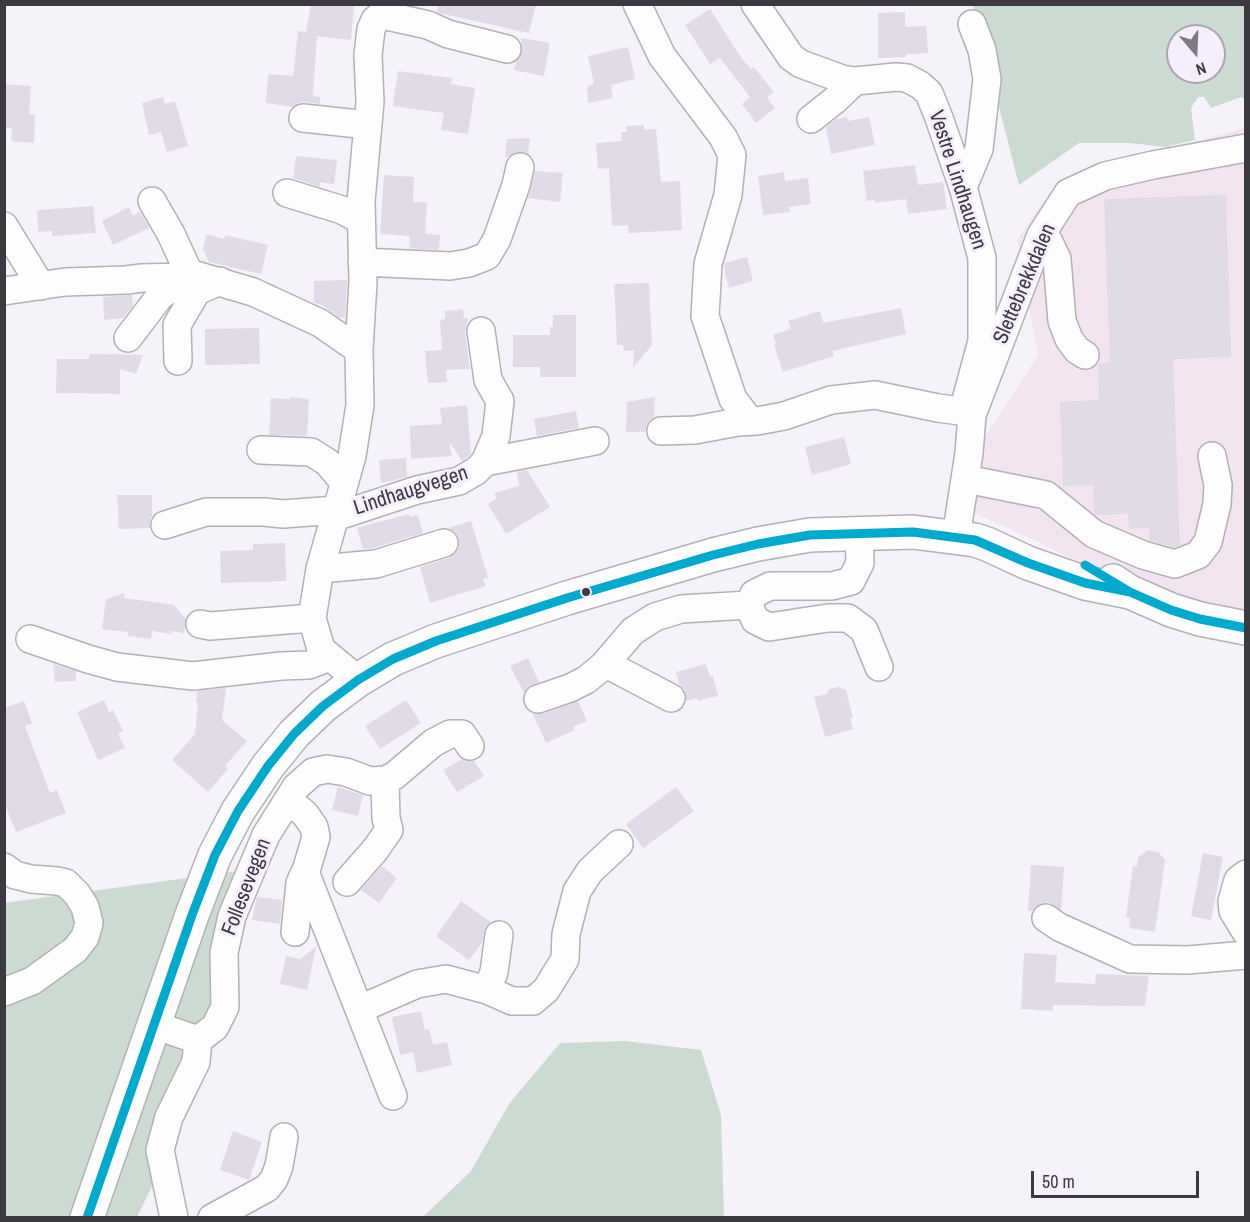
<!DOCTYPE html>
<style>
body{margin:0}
#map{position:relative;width:1250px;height:1222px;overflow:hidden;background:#f6f2fa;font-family:"Archivo Narrow",sans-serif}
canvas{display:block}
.frame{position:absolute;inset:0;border:6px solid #3c3940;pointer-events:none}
.north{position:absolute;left:1166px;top:24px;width:60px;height:60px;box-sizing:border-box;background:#f5effd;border:2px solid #aba6b1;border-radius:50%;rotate:161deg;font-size:16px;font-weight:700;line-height:24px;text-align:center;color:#3c3940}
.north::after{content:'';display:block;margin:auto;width:21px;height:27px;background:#7d7a81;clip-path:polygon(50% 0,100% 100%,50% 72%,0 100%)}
.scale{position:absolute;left:1031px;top:1171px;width:168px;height:27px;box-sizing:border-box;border:3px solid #3c3940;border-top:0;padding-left:8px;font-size:18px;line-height:21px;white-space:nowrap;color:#3c3940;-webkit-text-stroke:4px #f5effd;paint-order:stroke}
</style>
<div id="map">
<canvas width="1250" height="1222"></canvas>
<div class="frame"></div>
<div class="north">N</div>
<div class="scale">50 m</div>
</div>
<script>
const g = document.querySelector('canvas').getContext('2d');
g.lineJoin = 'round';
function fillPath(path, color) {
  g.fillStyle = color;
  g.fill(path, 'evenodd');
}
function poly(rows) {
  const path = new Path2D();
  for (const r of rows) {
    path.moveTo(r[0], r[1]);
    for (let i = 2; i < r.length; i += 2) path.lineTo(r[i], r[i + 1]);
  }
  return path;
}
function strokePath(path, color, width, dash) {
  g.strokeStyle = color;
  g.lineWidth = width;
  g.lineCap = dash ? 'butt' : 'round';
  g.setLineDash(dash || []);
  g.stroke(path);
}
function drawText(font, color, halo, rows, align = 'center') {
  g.font = font + ' "Archivo Narrow",sans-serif';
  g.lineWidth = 6;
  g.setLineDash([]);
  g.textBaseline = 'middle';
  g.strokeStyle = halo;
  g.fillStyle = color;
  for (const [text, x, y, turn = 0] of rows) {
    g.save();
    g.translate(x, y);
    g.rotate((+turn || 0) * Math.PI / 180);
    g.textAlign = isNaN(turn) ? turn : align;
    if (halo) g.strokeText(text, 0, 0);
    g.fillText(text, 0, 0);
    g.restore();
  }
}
const industrial = poly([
 [1245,128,1245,624,1149,594,945,499,1038,355,1017,240,1043,202,1066,181,1163,150]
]);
const green = poly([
 [973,5,1245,5,1245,100,1241,97,1211,108,1204,97,1198,97,1191,108,1195,140,1165,147,1130,143,1079,143,1019,185],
 [1178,36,1214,36,1214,72,1178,72],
 [245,870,200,1088,137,1217,5,1217,4,903],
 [625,1041,701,1050,721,1115,724,1217,423,1217,471,1171,509,1104,560,1043]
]);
const building = poly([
 [311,4,354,4,351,40,317,36,313,96,320,97,320,104,304,102,297,103,292,107,266,103,268,74,293,76,298,31,306,32],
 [438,4,536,4,529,33,439,13,437,12],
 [710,9,742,59,751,69,754,67,774,92,767,97,775,108,756,123,742,104,750,97,720,58,710,64,685,25],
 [905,12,905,27,926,26,928,53,906,54,906,57,878,58,878,13],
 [521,38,550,43,544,76,514,70,516,61,522,52],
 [628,47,635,79,611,85,613,98,588,103,587,86,594,84,588,56],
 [398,71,452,78,451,84,475,88,468,134,441,130,444,113,393,106],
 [4,84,31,86,29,114,35,114,34,143,11,141,12,128,4,128],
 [163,97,165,104,175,101,188,146,167,152,161,132,149,135,142,103],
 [847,117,848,121,869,117,875,145,831,154,826,127,836,119],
 [644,125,644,130,656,129,661,182,680,181,682,230,629,233,628,225,612,226,609,168,598,169,596,143,622,141,621,132,627,132,626,126],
 [530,138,528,154,523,152,516,152,505,158,507,139],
 [296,156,337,160,334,184,320,182,320,187,293,178],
 [915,165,918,185,943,182,947,209,908,214,906,199,875,203,874,200,867,201,863,171],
 [535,171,563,173,560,202,528,198],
 [784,172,785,181,808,178,811,204,789,207,790,212,763,215,758,176],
 [384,175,414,177,413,202,427,202,425,234,440,235,439,250,409,248,410,236,380,234],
 [1226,195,1231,357,1173,359,1180,545,1173,547,1149,540,1149,528,1129,529,1128,514,1096,515,1094,514,1093,485,1063,486,1060,402,1099,400,1098,364,1110,362,1104,199],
 [93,206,96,233,52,236,52,231,38,232,37,210],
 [129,207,133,215,140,212,149,228,113,245,102,221],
 [206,234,224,239,225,235,268,245,261,274,209,262,203,249],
 [747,257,753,281,729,288,724,268,725,263],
 [347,280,345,318,340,318,322,305,314,303,314,281],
 [649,283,652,345,633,368,634,350,624,351,623,345,617,345,614,284],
 [132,295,133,306,123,318,104,320,103,297],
 [901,308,906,334,832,351,834,356,783,372,774,345,776,344,773,335,791,329,788,321,820,311,823,323],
 [463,309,464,318,468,318,465,333,470,369,446,370,447,382,428,383,425,351,442,350,440,320,445,319,445,311],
 [553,315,576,315,576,377,540,377,540,367,513,367,513,335,550,335,550,327,553,327],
 [259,328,260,364,205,365,205,329],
 [89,354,90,354,143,355,136,374,120,369,120,394,56,393,57,359,89,359],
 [291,397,309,399,307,436,269,435,271,398,290,399],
 [655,397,654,417,647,423,645,432,626,432,627,402],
 [467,405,471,454,466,458,462,461,451,444,449,445,452,456,411,459,410,426,442,424,440,408],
 [576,411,579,428,537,436,534,419],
 [844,437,851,464,812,475,805,447],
 [406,458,407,477,381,483,379,460],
 [527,470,550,507,506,534,488,504,497,498,494,493,519,486,517,472],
 [117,495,152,495,152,517,150,517,150,528,119,529],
 [409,514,409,517,418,515,423,533,373,548,363,549,357,528],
 [471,521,488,577,483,579,486,586,430,603,420,567,449,558,455,554,459,547,459,539,455,532,448,528],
 [285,543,286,581,221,583,220,551,253,550,253,544],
 [125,593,124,598,174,605,186,619,184,633,171,631,171,634,152,631,151,639,128,636,128,632,102,629,106,599],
 [528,658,539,682,527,688,524,693,510,666],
 [53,664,76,671,76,681,55,682],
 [706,664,710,677,713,676,718,696,698,701,697,698,686,701,685,690,679,684,676,672],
 [839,687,846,690,853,718,850,718,853,729,825,737,814,697,826,694,830,689],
 [226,688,222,720,247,741,225,766,228,769,208,792,172,760,195,734,198,703,196,702,197,691],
 [104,700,109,712,113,710,123,731,118,733,125,748,98,760,77,712],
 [406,700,421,723,380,749,365,726],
 [24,701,32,723,25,726,50,793,57,790,66,813,16,832,4,803,4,708],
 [578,701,587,721,573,727,575,730,546,743,533,714,543,714],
 [462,759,474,761,484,776,457,792,443,770],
 [338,787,363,795,358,816,332,810],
 [676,787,694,811,643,848,626,824],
 [1148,850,1158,852,1165,860,1155,932,1129,928,1130,918,1126,917,1133,866,1137,866,1138,857],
 [1203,853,1223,857,1211,920,1191,916],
 [1031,865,1064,867,1061,910,1047,902,1039,904,1032,911,1028,911],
 [382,866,397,878,379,903,361,890],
 [257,897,282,900,280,924,252,920],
 [461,901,491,922,486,926,482,943,469,960,436,936],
 [316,947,307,990,280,984,286,956,300,959],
 [1024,953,1057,955,1055,982,1095,984,1096,974,1149,976,1145,1006,1053,1005,1053,1011,1021,1009],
 [421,1011,425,1030,429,1029,433,1045,447,1042,452,1065,417,1073,413,1052,400,1055,392,1017],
 [233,1131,262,1142,249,1180,220,1170]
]);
const minor = poly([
 [637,4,662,56,723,137,732,155,728,195,708,264,705,316,733,399,750,421],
 [755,4,791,57,801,64,845,80,855,81,896,77,907,78,920,85,929,93,939,118,963,187,982,258,982,341,966,400,972,415,969,453,956,537],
 [303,118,368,125],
 [811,119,835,100,855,81],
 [963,187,979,149,987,79,982,50,972,24],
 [287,193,342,210,361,220],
 [4,226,41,286],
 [1041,235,1048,240,1057,259,1062,321,1069,339,1077,350,1085,355],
 [362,262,450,266,469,263,487,256,497,239,516,185,520,167],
 [4,291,65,282,126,280,142,278,180,277,192,274,253,292,320,323,359,350],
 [128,338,160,296,192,274,188,271,171,234,152,201],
 [178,361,177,325,197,291,220,281],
 [661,431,695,430,738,422,757,421,784,416,831,400,875,395,938,408,960,411,972,415,1041,235,1068,193,1105,176,1153,165,1246,148],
 [261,450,311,452,327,462,344,482],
 [485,462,595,441],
 [966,479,1046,495,1094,534,1143,555,1175,564,1198,555,1208,542,1217,504,1218,485,1212,456],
 [335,517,417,490,459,481,476,471,485,462,496,436,500,401,488,380,481,331],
 [165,525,206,512,264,512,283,514,336,510],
 [859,532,860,563,851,581,832,586,770,586,754,594,749,605,755,620,769,627,828,618,848,618,864,630,879,667],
 [320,569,376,564,444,543],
 [200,624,210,626,312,618],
 [30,639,88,659,117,667,193,676,281,666,309,665,330,657],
 [603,666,614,668,671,698],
 [358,680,321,649,312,618,320,569,352,456,360,405,359,350,363,282,361,201,370,102,368,55,371,29,375,20,380,16,387,16,428,25,448,34,507,49],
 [538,699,570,688,586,680,603,666,633,631,655,617,681,609,749,605],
 [385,780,394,776,433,743,450,734,462,734,470,746],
 [288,800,296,787,313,772,327,769,346,772,370,781,385,780,386,818,389,830,375,850,347,882],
 [4,867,15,875,31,879,57,881,66,883,77,894,85,907,89,923,85,937,75,950,32,981,4,992],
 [1246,874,1238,880,1232,901,1233,911,1246,932],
 [1046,918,1059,927,1130,959,1188,960,1246,955],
 [295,932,300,883,305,872],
 [487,990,494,972,499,935],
 [360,1009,417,984,446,979,487,990,512,1001,533,1001,546,990,565,959,566,934,577,891,590,871,619,844],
 [154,1025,198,1040,215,1027,225,1007,224,953,232,916,266,835,288,800,305,814,314,827,316,837,306,871,307,877,393,1096],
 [174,1218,160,1150,169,1117,196,1062,198,1040],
 [212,1218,267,1188,274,1179,279,1166,284,1137]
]);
const major = poly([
 [1113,581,1130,592,1171,610,1200,619,1246,628],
 [87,1218,192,915,215,855,238,811,268,766,294,734,323,706,358,680,393,659,436,641,567,598,713,555,758,544,810,535,913,532,975,540,987,544,1028,563,1085,583,1130,592]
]);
const bus1 = poly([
 [1085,565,1130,592,1171,610,1200,619,1246,628],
 [87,1218,192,915,215,855,238,811,268,766,294,734,323,706,358,680,393,659,436,641,567,598,713,555,758,544,810,535,913,532,975,540,1028,563,1085,583,1130,592]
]);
const markers = [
 [586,592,5,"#3c3940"]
];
const streetNames = [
 ["Vestre Lindhaugen",957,180,72],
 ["Slettebrekkdalen",1025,284,-67],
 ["Lindhaugvegen",411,491,-18],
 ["Follesevegen",247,887,-69]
];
fillPath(industrial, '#f2e5f0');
fillPath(green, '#cbdbd1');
fillPath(building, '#e0dbe6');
strokePath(minor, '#b3b0b6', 30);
strokePath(major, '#b3b0b6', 36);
strokePath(minor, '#fefdfe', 27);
strokePath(major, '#fefdfe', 33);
strokePath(bus1, '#00a9ce', 9);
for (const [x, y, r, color] of markers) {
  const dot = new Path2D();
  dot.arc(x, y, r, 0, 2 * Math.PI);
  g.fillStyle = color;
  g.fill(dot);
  strokePath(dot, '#f5effd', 2);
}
drawText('21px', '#3c3940', '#f5effd', streetNames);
</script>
